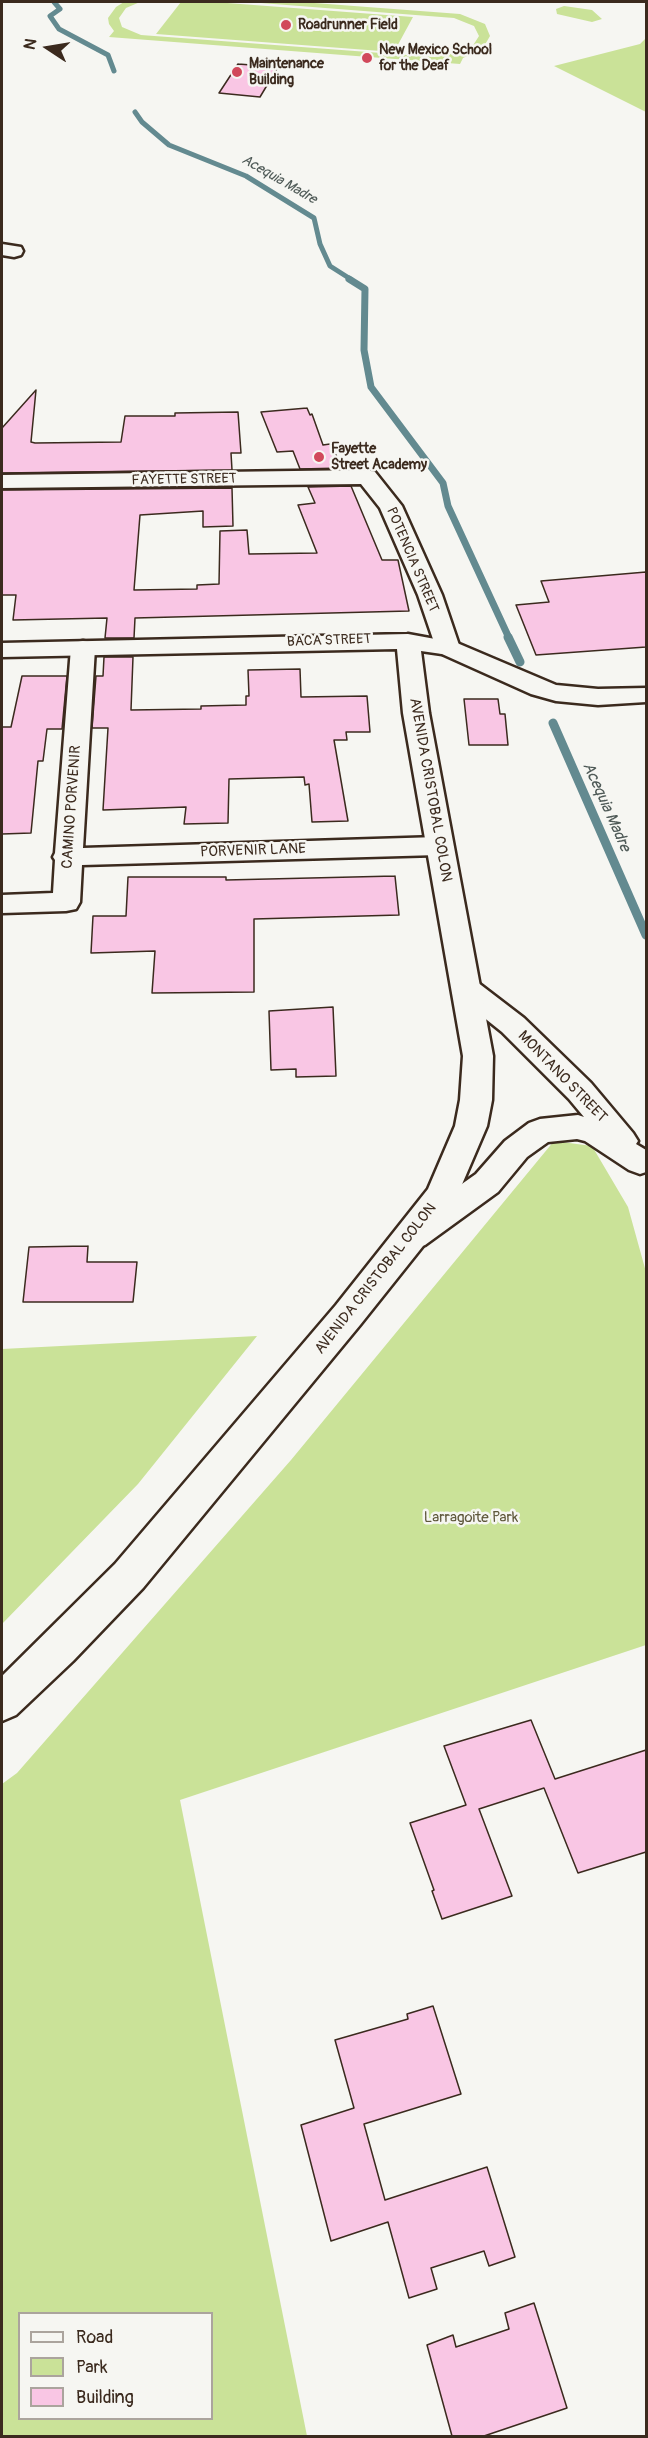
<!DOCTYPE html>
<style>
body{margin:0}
#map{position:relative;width:648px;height:2438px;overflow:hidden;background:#f6f6f2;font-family:Pangolin,sans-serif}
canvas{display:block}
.frame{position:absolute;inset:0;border:3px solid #3b2a1e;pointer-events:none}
.legend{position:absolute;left:18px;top:2312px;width:195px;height:108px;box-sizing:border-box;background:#f6f6f2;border:2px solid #aba49d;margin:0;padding:8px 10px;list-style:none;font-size:18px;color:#3b2a1e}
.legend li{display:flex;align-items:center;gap:12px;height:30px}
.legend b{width:30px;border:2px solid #aba49d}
.north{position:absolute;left:18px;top:18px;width:60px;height:60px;-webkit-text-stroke:4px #f6f6f2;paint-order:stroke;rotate:282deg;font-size:16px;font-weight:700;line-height:24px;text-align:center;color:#3b2a1e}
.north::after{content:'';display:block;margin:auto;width:21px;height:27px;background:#3b2a1e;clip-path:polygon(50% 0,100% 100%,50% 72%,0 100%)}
</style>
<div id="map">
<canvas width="648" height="2438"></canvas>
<div class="frame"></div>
<ul class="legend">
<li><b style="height:8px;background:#f6f6f2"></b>Road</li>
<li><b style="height:16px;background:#cae298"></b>Park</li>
<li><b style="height:16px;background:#f9c6e4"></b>Building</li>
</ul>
<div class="north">N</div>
</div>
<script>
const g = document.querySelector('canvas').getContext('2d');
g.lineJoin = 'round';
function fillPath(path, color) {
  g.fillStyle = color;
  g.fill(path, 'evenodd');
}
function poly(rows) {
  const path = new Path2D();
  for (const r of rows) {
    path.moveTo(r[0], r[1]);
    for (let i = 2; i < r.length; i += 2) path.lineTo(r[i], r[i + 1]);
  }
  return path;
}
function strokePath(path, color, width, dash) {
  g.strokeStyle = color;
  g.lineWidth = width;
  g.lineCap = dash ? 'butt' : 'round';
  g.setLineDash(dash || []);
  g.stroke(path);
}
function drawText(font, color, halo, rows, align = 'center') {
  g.font = font + ' Pangolin,sans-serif';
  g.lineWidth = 5;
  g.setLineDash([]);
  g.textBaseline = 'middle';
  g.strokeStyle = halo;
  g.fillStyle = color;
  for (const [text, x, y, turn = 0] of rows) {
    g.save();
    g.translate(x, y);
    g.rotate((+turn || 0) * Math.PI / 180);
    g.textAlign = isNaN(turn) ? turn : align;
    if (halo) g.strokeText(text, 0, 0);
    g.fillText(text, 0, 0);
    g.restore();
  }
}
const green = poly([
 [124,2,140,2,126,8,119,18,122,27,141,35,435,57,465,51,472,47,479,36,474,26,454,18,248,2,301,2,460,14,485,24,490,36,483,48,463,58,460,64,109,37,114,31,109,24,108,18,116,7],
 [181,2,214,2,413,17,394,52,156,34],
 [564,6,592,10,602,19,592,22,557,14,556,9],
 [646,38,646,112,554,66,640,44],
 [554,1141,592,1146,628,1207,646,1272,646,1645,180,1800,307,2436,2,2436,2,1784,17,1773,291,1460],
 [20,2314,212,2314,212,2418,20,2418],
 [257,1336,138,1484,2,1624,2,1349]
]);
const streamFar2 = poly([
 [54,2,60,9,50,16,59,29,108,55,114,71],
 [135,112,142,122,169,145,246,176,314,218,320,244,330,266,352,280]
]);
const streamFar1 = poly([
 [349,279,365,289,364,350,371,387,443,483,448,506,509,638]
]);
const stream = poly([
 [508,637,520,662],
 [553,723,646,935]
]);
const building = poly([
 [238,64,278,67,260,97,219,93,238,64],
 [36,390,31,442,35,443,121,442,125,416,175,416,175,413,238,412,241,453,231,453,232,470,2,473,2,428,36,390],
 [307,408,310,415,312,414,323,445,330,444,343,468,300,469,293,451,277,452,261,412,307,408],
 [351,486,382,560,398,560,409,611,135,618,134,638,105,638,107,618,13,620,16,595,2,595,2,490,232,488,233,526,203,527,203,511,140,515,134,590,197,589,197,585,219,584,220,531,247,530,249,554,317,553,298,505,315,503,308,487,351,486],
 [646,572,646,647,536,655,516,605,549,602,541,581,646,572],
 [104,657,133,657,131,710,201,709,201,706,246,705,246,696,249,696,248,670,300,669,301,697,367,696,370,732,346,732,347,740,334,740,348,821,312,822,309,784,305,785,304,777,229,779,228,823,184,824,186,807,103,810,108,728,92,728,96,676,103,676,104,657],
 [22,676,67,676,62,729,47,729,43,761,38,761,31,833,2,834,2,727,11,727,22,676],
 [464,699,498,699,500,714,505,714,508,745,469,745,464,699],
 [395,876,399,915,254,919,254,992,152,993,155,951,91,953,93,916,126,916,128,877,226,877,226,880,395,876],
 [333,1007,336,1076,296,1077,296,1069,271,1070,269,1011,333,1007],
 [88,1246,87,1262,137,1262,133,1302,23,1302,29,1247,88,1246],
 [531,1720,555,1779,646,1750,646,1852,578,1873,544,1788,479,1809,512,1896,442,1919,432,1891,434,1890,410,1823,466,1805,444,1746,531,1720],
 [433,2006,461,2094,364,2124,385,2200,487,2167,515,2257,489,2266,484,2251,431,2268,437,2289,409,2298,388,2222,331,2241,301,2125,354,2108,335,2040,408,2019,407,2014,433,2006],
 [534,2303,567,2408,484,2436,452,2436,427,2345,453,2335,456,2347,509,2329,505,2313,534,2303]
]);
const minor = poly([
 [2,244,21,247,23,251,21,255,14,257,2,255,2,244],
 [367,470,375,472,402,506,442,595,460,648,457,653,448,655,439,653,436,648,418,595,380,508,361,484,2,488,2,475,367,470],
 [83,641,92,643,95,648,83,848,438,837,448,840,452,846,448,852,438,855,82,865,80,902,76,909,66,911,2,913,2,895,53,893,55,860,53,857,55,853,71,648,74,643,83,641],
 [467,979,477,982,524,1018,591,1083,633,1133,638,1141,636,1144,646,1150,646,1172,640,1174,629,1170,585,1141,577,1139,548,1142,527,1157,498,1192,425,1245,413,1249,401,1245,396,1236,401,1227,476,1174,505,1141,529,1123,540,1119,578,1115,584,1117,569,1099,502,1032,457,996,452,989,457,982,467,979]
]);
const tertiary = poly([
 [408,634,457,643,556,685,598,689,646,688,646,702,598,705,556,701,531,694,442,654,421,651,429,713,493,1056,492,1100,487,1126,454,1203,423,1246,360,1325,143,1588,73,1661,16,1715,2,1721,2,1676,115,1564,336,1305,428,1189,455,1126,460,1100,463,1056,403,713,397,649,2,657,2,643,408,634]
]);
const markers = [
 [286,25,6,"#d1495b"],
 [367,58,6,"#d1495b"],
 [237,72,6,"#d1495b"],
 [319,457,6,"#d1495b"]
];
const farPoinames = [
 ["Roadrunner Field",298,25],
 ["New Mexico School",379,50],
 ["for the Deaf",379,66],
 ["Maintenance",249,64],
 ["Building",249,80],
 ["Fayette",331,449],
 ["Street Academy",331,465]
];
const farWaternames = [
 ["Acequia Madre",279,180,30]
];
const farStreetnames = [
 ["FAYETTE STREET",184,480,-1],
 ["POTENCIA STREET",412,560,67],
 ["BACA STREET",329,641,-2]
];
const streetNames = [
 ["AVENIDA CRISTOBAL COLON",430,790,80],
 ["CAMINO PORVENIR",72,807,-86],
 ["PORVENIR LANE",253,851,-2],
 ["MONTANO STREET",562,1077,46],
 ["AVENIDA CRISTOBAL COLON",376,1279,-52]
];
const parkNames = [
 ["Larragoite Park",471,1518]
];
const waterNames = [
 ["Acequia Madre",606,807,66]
];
fillPath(green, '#cae298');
strokePath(streamFar2, '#638a90', 5);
strokePath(streamFar1, '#638a90', 7);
strokePath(stream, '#638a90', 9);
fillPath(building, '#f9c6e4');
strokePath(building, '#3b2a1e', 1.5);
strokePath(minor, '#3b2a1e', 5);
strokePath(tertiary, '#3b2a1e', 5);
fillPath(minor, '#f6f6f2');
fillPath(tertiary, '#f6f6f2');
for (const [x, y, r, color] of markers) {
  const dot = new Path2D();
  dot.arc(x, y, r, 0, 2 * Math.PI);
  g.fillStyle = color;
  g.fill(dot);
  strokePath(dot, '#f6f6f2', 2);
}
drawText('bold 14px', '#3b2a1e', '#f6f6f2', farPoinames, 'left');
drawText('italic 14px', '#4f5a57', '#f6f6f2', farWaternames);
drawText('14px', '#3b2a1e', '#f6f6f2', farStreetnames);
drawText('15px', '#3b2a1e', '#f6f6f2', streetNames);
drawText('15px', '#5f583c', '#f6f6f2', parkNames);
drawText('italic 16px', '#4f5a57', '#f6f6f2', waterNames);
</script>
